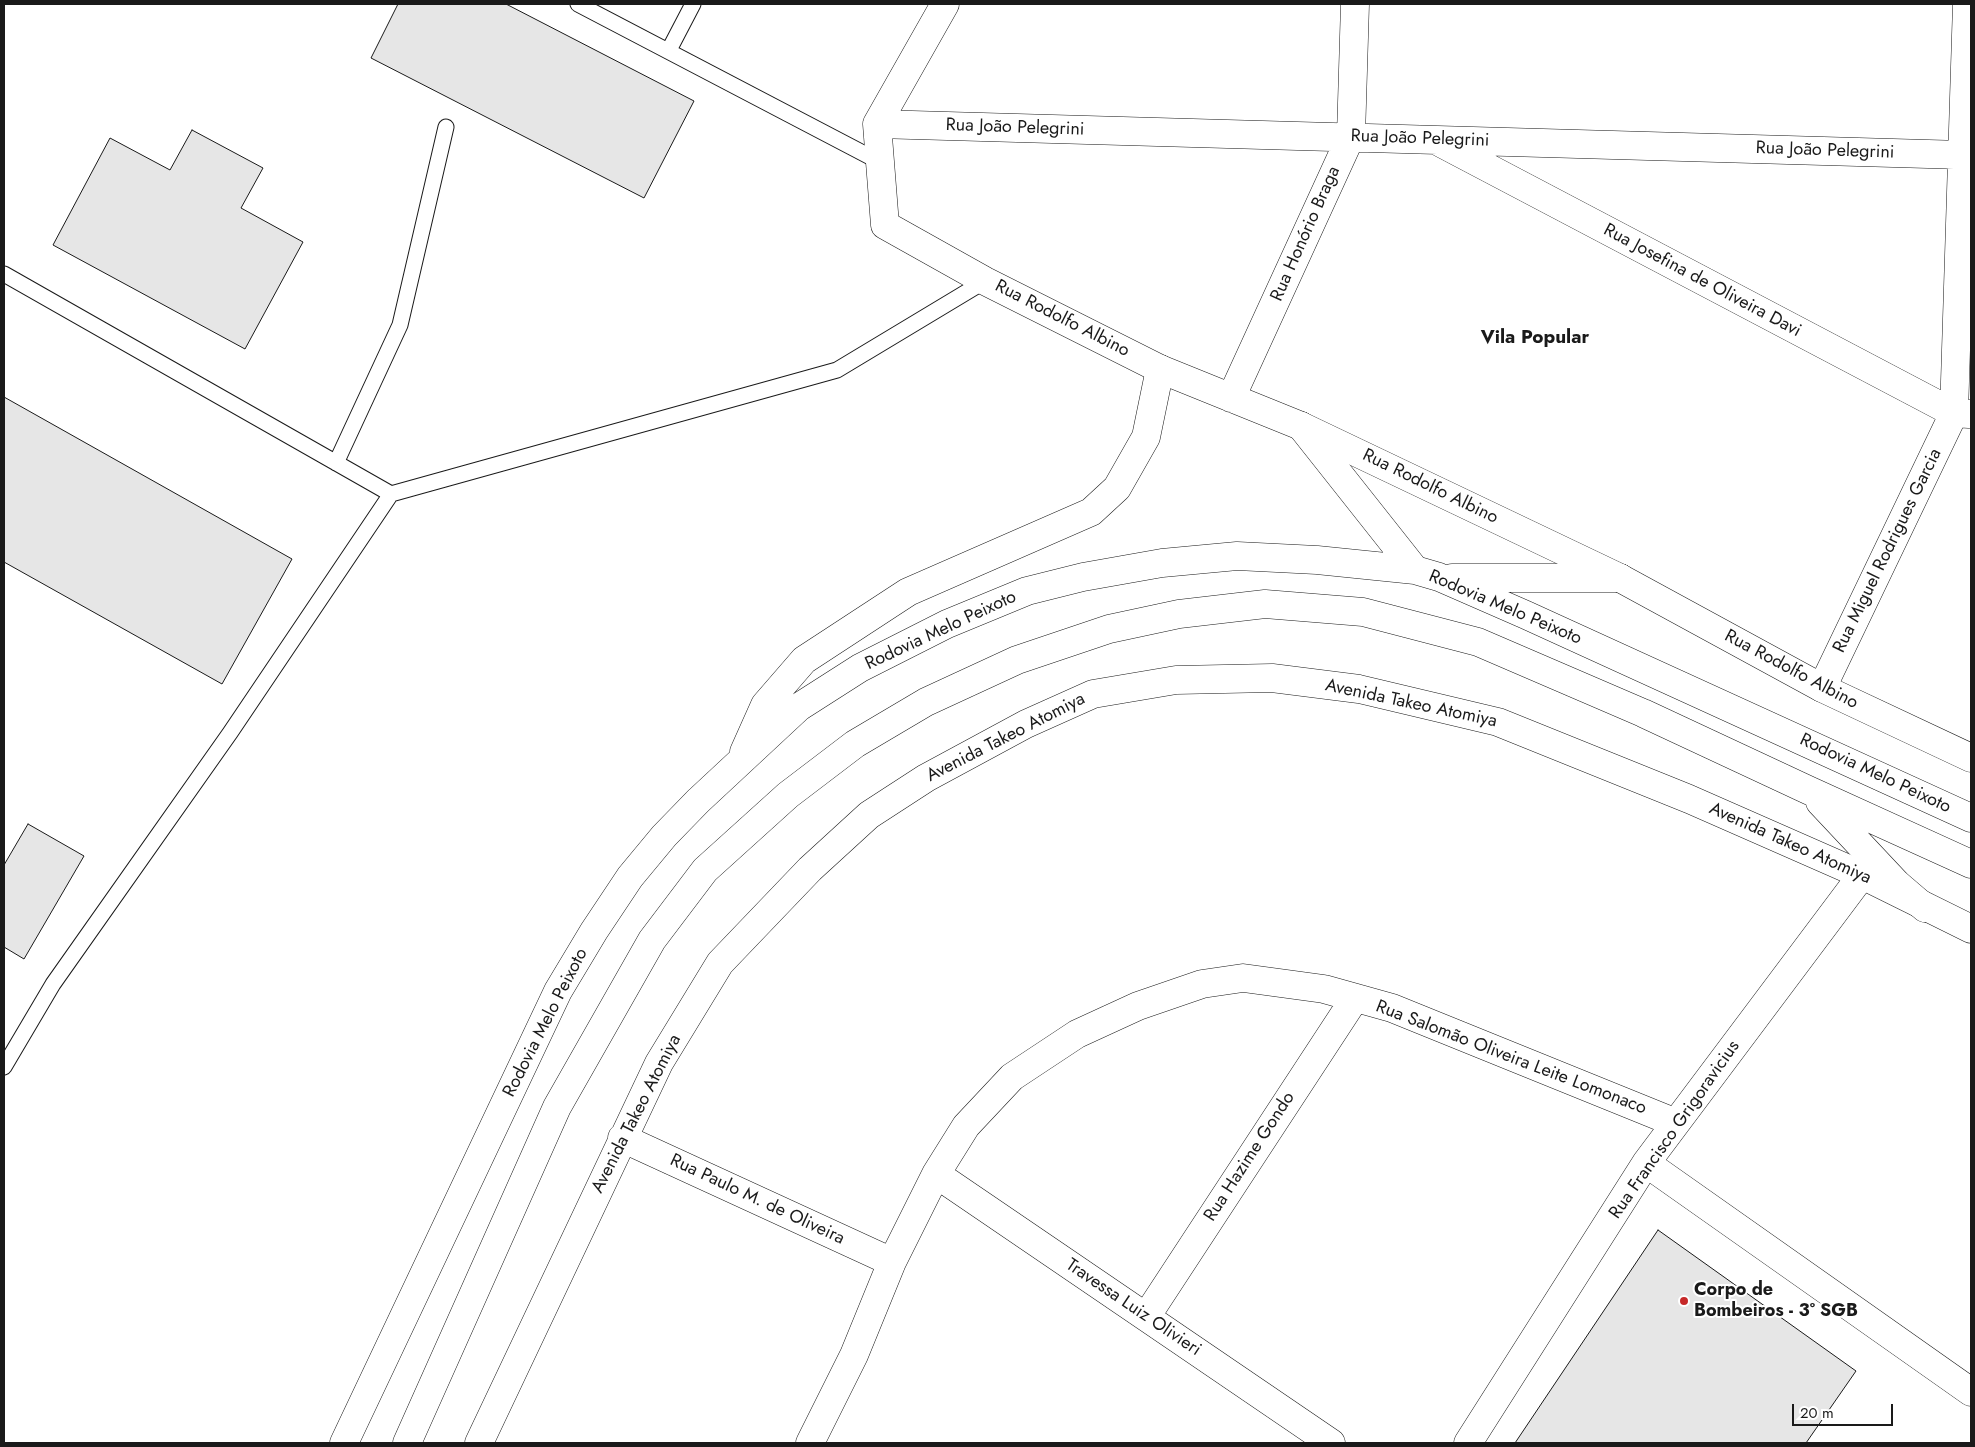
<!DOCTYPE html>
<meta charset="utf-8">
<style>
body{margin:0}
#map{position:relative;width:1975px;height:1447px;overflow:hidden;background:#fff;font-family:Jost,sans-serif}
canvas{display:block}
.frame{position:absolute;inset:0;border:5px solid #1a1a1a;pointer-events:none}
.scale{position:absolute;left:1792px;top:1404px;width:101px;height:22px;box-sizing:border-box;border:2px solid #1a1a1a;border-top:0;padding-left:6px;font-size:15px;line-height:18px;white-space:nowrap;color:#1a1a1a;-webkit-text-stroke:4px #fff;paint-order:stroke}
</style>
<div id="map">
<canvas width="1975" height="1447"></canvas>
<div class="frame"></div>
<div class="scale">20 m</div>
</div>
<script>
const g = document.querySelector('canvas').getContext('2d');
g.lineJoin = 'round';
function fillPath(path, color) {
  g.fillStyle = color;
  g.fill(path, 'evenodd');
}
function poly(rows) {
  const path = new Path2D();
  for (const r of rows) {
    path.moveTo(r[0], r[1]);
    for (let i = 2; i < r.length; i += 2) path.lineTo(r[i], r[i + 1]);
  }
  return path;
}
function strokePath(path, color, width, dash) {
  g.strokeStyle = color;
  g.lineWidth = width;
  g.lineCap = dash ? 'butt' : 'round';
  g.setLineDash(dash || []);
  g.stroke(path);
}
function drawText(font, color, halo, rows, align = 'center') {
  g.font = font + ' Jost,sans-serif';
  g.lineWidth = 4;
  g.setLineDash([]);
  g.textBaseline = 'middle';
  g.strokeStyle = halo;
  g.fillStyle = color;
  for (const [text, x, y, turn = 0] of rows) {
    g.save();
    g.translate(x, y);
    g.rotate((+turn || 0) * Math.PI / 180);
    g.textAlign = isNaN(turn) ? turn : align;
    if (halo) g.strokeText(text, 0, 0);
    g.fillText(text, 0, 0);
    g.restore();
  }
}
const building = poly([
 [398,4,506,4,694,101,644,198,371,58,398,4],
 [192,130,263,168,241,208,303,242,245,349,53,245,110,138,170,170,192,130],
 [4,397,292,559,222,684,4,562,4,397],
 [28,824,84,856,24,959,4,947,4,865,28,824],
 [1658,1230,1856,1371,1806,1443,1515,1443,1658,1230]
]);
const service = poly([
 [578,4,880,162],
 [669,50,693,4],
 [4,274,391,494,230,733,53,984,4,1067],
 [336,463,400,325,446,127],
 [391,494,837,370,985,281]
]);
const minor = poly([
 [945,4,877,124,885,225,985,281,1160,369,1301,426,1620,578],
 [877,124,1963,155],
 [1441,143,1954,413,1969,414],
 [1231,398,1351,136,1355,4],
 [1822,688,1954,413,1967,4],
 [622,1138,892,1262],
 [1646,1163,1971,1392],
 [936,1174,1331,1443],
 [1146,1317,1355,998],
 [479,1443,659,1063,720,963,810,869,869,815,926,778,1026,724,1093,694,1176,680,1272,678,1359,689,1498,722,1689,799,1862,875,1971,929],
 [810,1443,854,1355,892,1262,936,1174,966,1126,1012,1077,1077,1034,1138,1006,1202,984,1243,978,1324,989,1392,1008,1676,1123],
 [1468,1443,1646,1163,1862,875]
]);
const primary = poly([
 [1620,578,1822,688,1971,758]
]);
const trunk = poly([
 [1301,426,1415,570],
 [1452,578,1620,578],
 [744,752,765,705,804,660,908,592,1091,512,1117,488,1146,437,1160,369],
 [1820,802,1897,884,1925,908],
 [344,1443,558,991,594,931,630,877,664,836,698,801,799,707,860,668,947,624,1027,591,1083,577,1162,563,1237,556,1317,560,1415,570,1439,577,1526,615,1971,818],
 [407,1443,557,1107,652,940,705,870,788,795,855,744,926,702,1017,660,1109,629,1179,614,1265,604,1363,612,1478,642,1643,713,1808,790,1971,864]
]);
const markers = [
 [1684,1301,5,"#c62828"]
];
const streetNames = [
 ["Rua João Pelegrini",1015,128,2],
 ["Rua João Pelegrini",1420,139,2],
 ["Rua João Pelegrini",1825,151,2],
 ["Rua Honório Braga",1306,234,-66],
 ["Rua Josefina de Oliveira Davi",1702,281,28],
 ["Rua Rodolfo Albino",1062,319,27],
 ["Rua Rodolfo Albino",1430,487,26],
 ["Rua Miguel Rodrigues Garcia",1888,551,-64],
 ["Rodovia Melo Peixoto",1505,608,23],
 ["Rodovia Melo Peixoto",941,631,-25],
 ["Rua Rodolfo Albino",1791,670,28],
 ["Avenida Takeo Atomiya",1411,704,12],
 ["Avenida Takeo Atomiya",1006,738,-27],
 ["Rodovia Melo Peixoto",1875,774,25],
 ["Avenida Takeo Atomiya",1790,844,24],
 ["Rodovia Melo Peixoto",546,1023,-63],
 ["Rua Salomão Oliveira Leite Lomonaco",1511,1058,21],
 ["Avenida Takeo Atomiya",637,1114,-63],
 ["Rua Francisco Grigoravicius",1675,1130,-55],
 ["Rua Hazime Gondo",1250,1157,-57],
 ["Rua Paulo M. de Oliveira",757,1200,25],
 ["Travessa Luiz Olivieri",1133,1308,34]
];
const poiNames = [
 ["Corpo de",1694,1291],
 ["Bombeiros - 3º SGB",1694,1312]
];
const neighbourhoodNames = [
 ["Vila Popular",1535,338]
];
fillPath(building, '#e6e6e6');
strokePath(building, '#1a1a1a', 1);
strokePath(service, '#1a1a1a', 17);
strokePath(minor, '#1a1a1a', 29);
strokePath(primary, '#1a1a1a', 29);
strokePath(trunk, '#1a1a1a', 29);
strokePath(service, '#fff', 15);
strokePath(minor, '#fff', 28);
strokePath(primary, '#fff', 28);
strokePath(trunk, '#fff', 28);
for (const [x, y, r, color] of markers) {
  const dot = new Path2D();
  dot.arc(x, y, r, 0, 2 * Math.PI);
  g.fillStyle = color;
  g.fill(dot);
  strokePath(dot, '#fff', 2);
}
drawText('18px', '#1a1a1a', '#fff', streetNames);
drawText('bold 18px', '#1a1a1a', '#fff', poiNames, 'left');
drawText('bold 19px', '#1a1a1a', '#fff', neighbourhoodNames);
</script>
